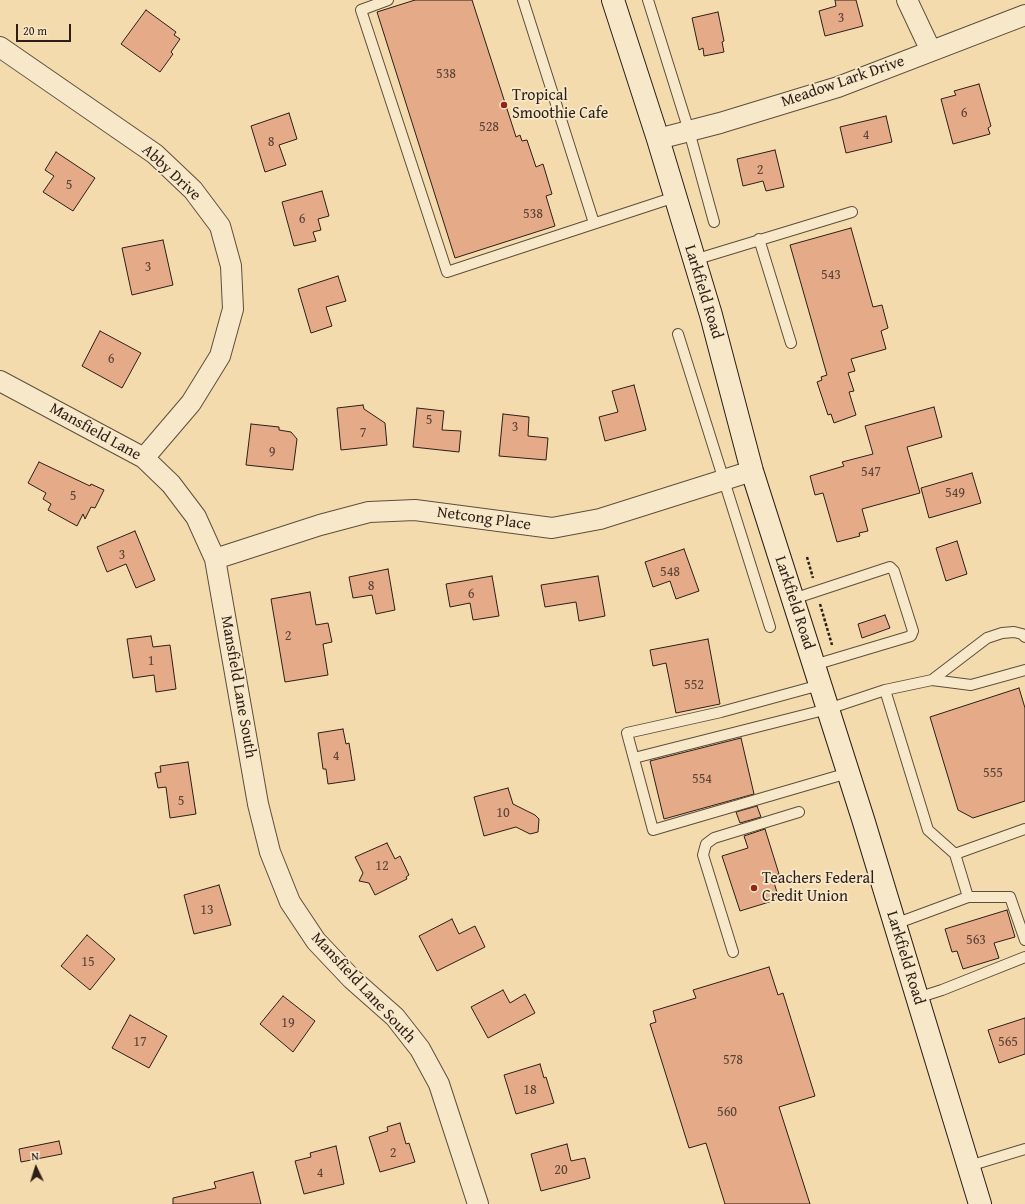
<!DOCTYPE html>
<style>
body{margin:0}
#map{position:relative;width:1025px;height:1204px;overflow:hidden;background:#f4dbad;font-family:"Gentium Book Plus",serif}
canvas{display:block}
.north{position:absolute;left:16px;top:1148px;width:40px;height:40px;-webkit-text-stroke:3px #f8e8ca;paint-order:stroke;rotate:356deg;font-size:11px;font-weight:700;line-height:16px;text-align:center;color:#2b1f17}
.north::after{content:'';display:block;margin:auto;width:14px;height:18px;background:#2b1f17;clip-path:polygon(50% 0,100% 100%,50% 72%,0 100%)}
.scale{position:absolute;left:16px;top:24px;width:55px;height:18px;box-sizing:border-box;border:2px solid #2b1f17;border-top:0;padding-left:5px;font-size:12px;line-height:14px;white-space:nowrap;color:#2b1f17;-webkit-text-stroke:3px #f8e8ca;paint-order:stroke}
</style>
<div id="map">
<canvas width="1025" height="1204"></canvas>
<div class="north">N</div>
<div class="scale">20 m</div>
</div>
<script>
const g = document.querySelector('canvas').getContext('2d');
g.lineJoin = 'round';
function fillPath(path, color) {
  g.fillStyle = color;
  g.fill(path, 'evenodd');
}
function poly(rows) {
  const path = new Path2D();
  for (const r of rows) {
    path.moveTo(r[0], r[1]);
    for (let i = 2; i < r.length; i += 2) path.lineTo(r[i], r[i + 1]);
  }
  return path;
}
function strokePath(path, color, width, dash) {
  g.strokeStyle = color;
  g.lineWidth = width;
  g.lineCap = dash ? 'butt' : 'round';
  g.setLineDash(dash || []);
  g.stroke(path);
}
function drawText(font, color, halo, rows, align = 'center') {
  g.font = font + ' "Gentium Book Plus",serif';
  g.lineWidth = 3.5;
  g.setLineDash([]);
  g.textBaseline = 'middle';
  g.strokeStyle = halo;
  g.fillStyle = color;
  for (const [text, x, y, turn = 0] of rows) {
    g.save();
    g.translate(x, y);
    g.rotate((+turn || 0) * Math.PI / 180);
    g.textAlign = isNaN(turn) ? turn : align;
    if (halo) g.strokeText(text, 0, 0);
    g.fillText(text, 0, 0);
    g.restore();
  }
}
const building = poly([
 [415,0,472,0,516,137,520,135,522,141,527,140,536,167,543,164,552,194,546,196,555,226,455,258,377,12,415,0],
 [835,0,856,0,863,26,825,36,819,11,836,6,835,0],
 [146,10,176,32,174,35,180,39,171,52,173,54,160,72,121,44,146,10],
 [718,12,724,41,722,42,724,52,704,56,703,48,699,50,692,18,718,12],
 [979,84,991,126,988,128,990,134,953,144,941,99,956,95,954,91,979,84],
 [289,113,297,139,279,145,286,165,265,172,251,126,289,113],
 [886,116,892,142,846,153,840,127,886,116],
 [775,150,784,187,766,191,763,181,743,186,737,159,775,150],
 [56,152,95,178,73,211,43,192,54,176,45,170,56,152],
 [322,191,329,216,318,219,321,230,313,232,316,241,294,246,282,202,322,191],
 [851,228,873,307,882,305,888,328,881,331,886,349,851,359,855,371,848,373,854,391,849,392,856,415,834,423,831,414,828,415,817,382,822,380,821,377,827,375,790,245,851,228],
 [163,240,173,285,132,295,122,248,163,240],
 [338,276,346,301,326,307,332,326,311,333,298,289,338,276],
 [100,331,141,353,122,388,82,366,100,331],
 [634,385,646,430,605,441,599,417,618,412,612,391,634,385],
 [363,405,364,409,385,423,387,445,341,450,337,408,363,405],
 [934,407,942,437,907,447,920,493,862,509,868,531,859,533,860,536,837,542,823,493,815,495,810,476,844,466,842,462,873,454,865,426,934,407],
 [417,408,444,411,442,430,461,431,459,452,413,447,417,408],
 [503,414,529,417,528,436,548,438,546,460,499,456,503,414],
 [251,424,279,427,279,430,291,432,297,439,293,470,246,465,251,424],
 [39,462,90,486,91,484,104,490,95,508,91,507,85,519,83,514,77,526,48,510,51,504,43,499,46,493,28,483,39,462],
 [972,473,981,503,929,518,921,488,972,473],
 [135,531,155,580,136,588,126,564,107,572,97,547,135,531],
 [957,541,967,574,946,581,936,548,957,541],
 [684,549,699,591,676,599,670,581,653,587,645,562,684,549],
 [388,569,395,610,376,614,372,595,353,598,349,577,388,569],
 [492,576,499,616,473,620,470,603,450,607,446,584,492,576],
 [598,576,605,616,579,621,576,602,545,607,541,585,598,576],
 [310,592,316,625,328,623,332,642,323,644,328,675,285,682,271,599,310,592],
 [885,615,890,628,862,638,858,624,885,615],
 [151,636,153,647,170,645,176,689,156,692,154,675,133,678,127,639,151,636],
 [708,639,720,704,676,713,666,663,653,666,650,650,708,639],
 [1019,688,1025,708,1025,801,973,818,958,810,930,717,1019,688],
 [343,729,346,744,349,743,355,780,328,784,326,769,323,769,318,733,343,729],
 [741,738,754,794,664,819,650,761,741,738],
 [188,762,196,814,170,818,166,787,158,788,155,773,161,772,160,766,188,762],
 [508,788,513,804,535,815,539,819,538,832,530,834,516,827,484,836,474,797,508,788],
 [757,806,761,817,740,823,736,812,757,806],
 [765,829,779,874,772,876,779,899,740,911,722,856,748,848,744,836,765,829],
 [387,843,395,859,400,856,409,875,406,877,407,879,375,895,369,883,359,881,363,873,355,857,387,843],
 [219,885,231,925,194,934,184,895,219,885],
 [1007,910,1015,937,994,943,999,958,963,969,957,951,952,952,945,929,1007,910],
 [452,919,459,934,475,926,485,947,437,971,419,936,452,919],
 [87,935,115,959,90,990,61,966,87,935],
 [769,967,778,995,783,993,815,1096,779,1107,810,1204,725,1204,706,1143,689,1148,650,1024,656,1022,653,1011,696,998,693,990,769,967],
 [503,990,510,1003,525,994,535,1013,488,1038,471,1007,503,990],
 [283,996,315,1021,293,1052,260,1024,283,996],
 [130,1015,167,1036,149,1068,112,1048,130,1015],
 [1025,1018,1025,1054,999,1063,988,1030,1025,1018],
 [540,1064,544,1078,546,1077,554,1103,516,1114,504,1075,540,1064],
 [400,1123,406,1144,409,1143,415,1162,380,1172,369,1137,388,1131,387,1127,400,1123],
 [59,1141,62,1154,21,1162,19,1149,59,1141],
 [567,1144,571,1161,585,1158,590,1178,541,1191,531,1154,567,1144],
 [336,1146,344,1184,304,1194,295,1161,311,1157,310,1153,336,1146],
 [253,1172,261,1204,173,1204,173,1198,216,1188,214,1182,253,1172]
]);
const path = poly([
 [807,557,813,578],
 [820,604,832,645]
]);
const service = poly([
 [388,0,361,10,447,272,675,197],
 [523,0,594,223],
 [648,0,689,131,714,222],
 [759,239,791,343],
 [694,260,852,212],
 [678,334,770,627],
 [793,599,890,567,894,571,913,631,911,636,814,665],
 [932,680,987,638,1002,633,1014,632,1022,634,1025,637],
 [820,685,721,712,627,733,653,830,848,773],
 [885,690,932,680,971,685,1025,670],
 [634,758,828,709,885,690,928,830,955,854,968,897],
 [955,854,1025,829],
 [895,924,968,897,1010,897,1025,940],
 [733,952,703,855,706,844,714,838,799,812],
 [917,998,942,990,1025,957],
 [969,1166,1025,1149]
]);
const minor = poly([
 [907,0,931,51],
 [0,47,155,154,193,190,220,226,231,266,233,309,220,356,191,403,144,458],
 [658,139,720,123,838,87,1025,15],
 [0,381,144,458,171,484,196,517,215,559,258,804,270,852,290,902,316,941,352,979,395,1017,420,1049,439,1084,478,1204],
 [215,559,320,525,369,512,415,510,552,528,600,519,752,471]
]);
const secondary = poly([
 [613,0,658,139,711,315,752,471,863,819,980,1204]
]);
const markers = [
 [504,105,4,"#8f2418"],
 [754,888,4,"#8f2418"]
];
const numberNames = [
 ["3",841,18],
 ["538",446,74],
 ["6",964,113],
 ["528",489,127],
 ["4",866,135],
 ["8",271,142],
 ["2",760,170],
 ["5",69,185],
 ["538",533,214],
 ["6",302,219],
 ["3",148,267],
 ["543",831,275],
 ["6",111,359],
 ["5",429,420],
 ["3",515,427],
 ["7",363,433],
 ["9",272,452],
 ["547",871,472],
 ["549",955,493],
 ["5",73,496],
 ["3",122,555],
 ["548",670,572],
 ["8",371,586],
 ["6",471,594],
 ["2",288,636],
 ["1",151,661],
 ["552",694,685],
 ["4",336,756],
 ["555",993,773],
 ["554",702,779],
 ["5",181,801],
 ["10",503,813],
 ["12",382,866],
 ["13",207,910],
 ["563",976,940],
 ["15",88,962],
 ["19",288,1023],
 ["17",140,1042],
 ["565",1008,1042],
 ["578",733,1060],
 ["18",530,1090],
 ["560",727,1112],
 ["2",393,1153],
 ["20",561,1170],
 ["4",320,1173]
];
const streetNames = [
 ["Meadow Lark Drive",843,82,-19],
 ["Abby Drive",171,173,43],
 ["Larkfield Road",703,292,73],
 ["Mansfield Lane",95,432,29],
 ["Netcong Place",484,519,8],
 ["Larkfield Road",794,603,72],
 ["Mansfield Lane South",238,687,80],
 ["Larkfield Road",905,958,73],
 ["Mansfield Lane South",363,988,47]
];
const poiNames = [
 ["Tropical",512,96],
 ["Smoothie Cafe",512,114],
 ["Teachers Federal",762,879],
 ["Credit Union",762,897]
];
fillPath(building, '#e5ab89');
strokePath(building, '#2b1f17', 1);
strokePath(service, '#5d4e3c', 12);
strokePath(minor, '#5d4e3c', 22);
strokePath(secondary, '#2b1f17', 24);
strokePath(path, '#2b1f17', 2.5, [3, 2]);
strokePath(service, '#f8e8ca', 10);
strokePath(minor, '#f8e8ca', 20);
strokePath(secondary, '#f8e8ca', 22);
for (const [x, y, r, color] of markers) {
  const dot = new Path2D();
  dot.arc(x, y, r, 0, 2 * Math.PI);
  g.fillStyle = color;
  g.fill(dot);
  strokePath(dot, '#f8e8ca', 1.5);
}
drawText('14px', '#5a4234', null, numberNames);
drawText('16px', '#2b1f17', '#f8e8ca', streetNames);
drawText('16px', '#2b1f17', '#f8e8ca', poiNames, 'left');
</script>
